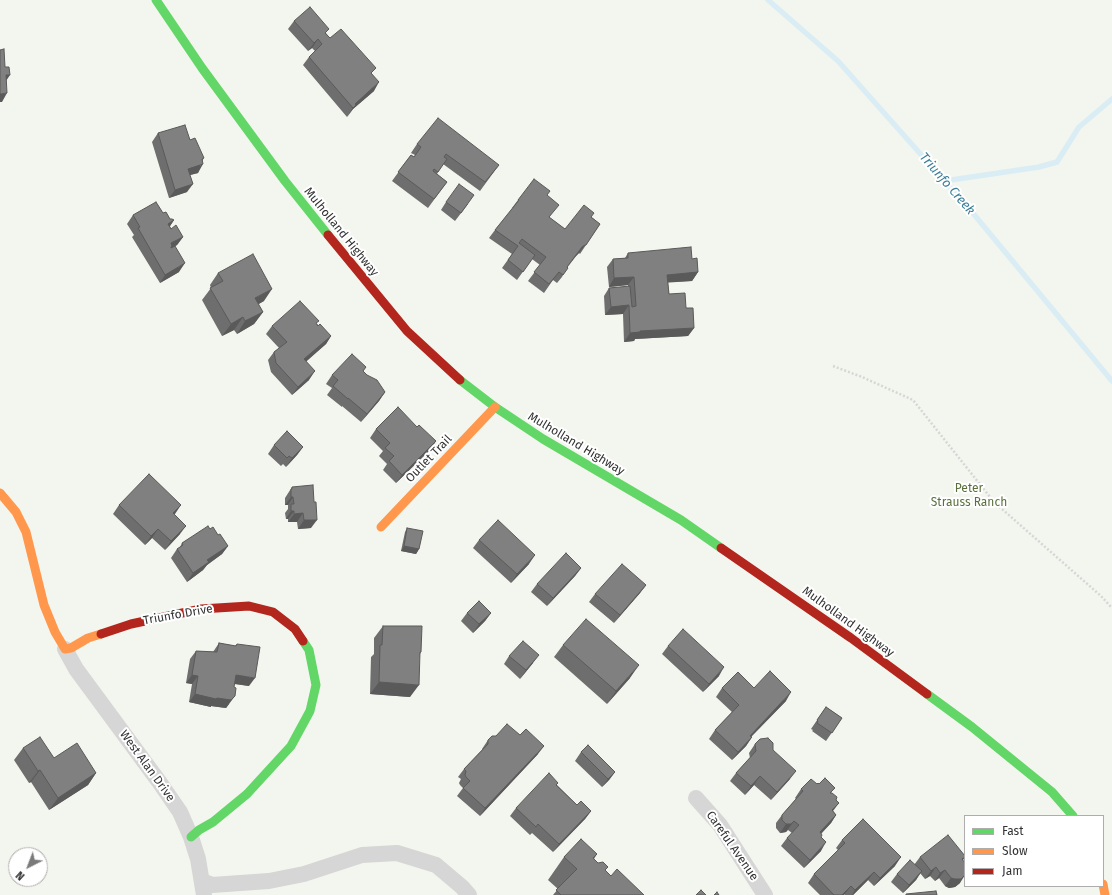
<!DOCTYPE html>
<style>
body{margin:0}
#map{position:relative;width:1112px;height:895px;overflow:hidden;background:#fff;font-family:"Fira Sans",sans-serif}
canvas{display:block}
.legend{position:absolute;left:964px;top:815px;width:140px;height:72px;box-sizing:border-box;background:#fff;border:1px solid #adadad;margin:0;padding:5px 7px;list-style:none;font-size:12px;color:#323232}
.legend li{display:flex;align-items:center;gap:8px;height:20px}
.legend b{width:20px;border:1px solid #adadad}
.north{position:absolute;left:8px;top:847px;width:40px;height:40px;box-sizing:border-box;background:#fff;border:1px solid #adadad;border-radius:50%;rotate:222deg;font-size:11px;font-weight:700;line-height:16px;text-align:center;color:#323232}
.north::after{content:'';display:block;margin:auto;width:14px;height:18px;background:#7a7a7a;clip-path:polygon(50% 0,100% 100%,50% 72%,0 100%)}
</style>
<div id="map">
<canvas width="1112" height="895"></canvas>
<ul class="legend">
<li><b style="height:5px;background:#63d668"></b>Fast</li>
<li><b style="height:5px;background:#ff974d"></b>Slow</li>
<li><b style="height:5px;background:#b3261e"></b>Jam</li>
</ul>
<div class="north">N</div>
</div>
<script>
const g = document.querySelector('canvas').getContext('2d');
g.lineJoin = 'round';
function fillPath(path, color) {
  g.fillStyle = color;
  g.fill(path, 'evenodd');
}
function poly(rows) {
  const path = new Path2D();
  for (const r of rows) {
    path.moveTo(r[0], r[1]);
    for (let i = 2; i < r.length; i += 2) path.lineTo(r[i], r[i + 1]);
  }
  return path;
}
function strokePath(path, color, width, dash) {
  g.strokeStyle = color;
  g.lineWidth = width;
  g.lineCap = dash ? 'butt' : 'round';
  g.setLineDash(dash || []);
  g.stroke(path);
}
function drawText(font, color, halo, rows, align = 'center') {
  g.font = font + ' "Fira Sans",sans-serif';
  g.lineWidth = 4;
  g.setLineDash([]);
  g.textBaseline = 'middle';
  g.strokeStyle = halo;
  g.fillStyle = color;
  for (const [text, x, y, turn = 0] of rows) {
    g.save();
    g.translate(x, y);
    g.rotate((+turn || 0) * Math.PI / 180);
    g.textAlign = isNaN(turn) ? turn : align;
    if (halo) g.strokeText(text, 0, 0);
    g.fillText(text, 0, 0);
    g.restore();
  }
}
const green = poly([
 [0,0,1112,0,1112,895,0,895],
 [965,816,1103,816,1103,886,965,886],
 [16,855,40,855,40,879,16,879]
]);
const stream = poly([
 [768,0,838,61,972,212,1112,381],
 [944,181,1039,167,1057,162,1079,127,1112,99]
]);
const path = poly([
 [833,366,862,377,913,400,994,502,1101,596,1112,608]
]);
const street = poly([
 [65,649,76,669,160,783,180,812,191,837,198,859,204,895],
 [696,798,720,825,765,895],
 [202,881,212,885,269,881,304,874,362,855,397,853,436,865,462,887,469,895]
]);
const fast = poly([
 [156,0,202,68,285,181,328,235],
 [460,380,495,407,543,439,681,520,721,548],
 [927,694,972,727,1052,792,1073,816],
 [191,837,199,830,213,822,247,794,291,746,310,711,316,685,309,650,303,641]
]);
const slow = poly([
 [0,493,16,512,26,532,44,605,55,632,65,649,71,648,88,638,101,634],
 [381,527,495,407],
 [1103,884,1105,895]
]);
const jam = poly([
 [328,235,407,331,460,380],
 [721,548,851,638,927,694],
 [101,634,131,624,201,609,249,606,273,612,295,629,303,641]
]);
const wall = poly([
 [294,21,326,33,330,38,372,74,374,91,353,109,347,117,303,65,309,57,315,51,312,48,308,51,288,29],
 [158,133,190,140,202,160,198,173,190,175,187,192,169,198,152,142],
 [417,144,499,165,480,191,443,164,437,174,447,182,428,208,392,181,411,155,414,157,415,155,411,153],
 [547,195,550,218,565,229,591,217,600,224,580,254,579,253,576,256,567,267,562,277,557,283,553,280,544,293,528,281,540,265,532,259,517,280,502,268,512,254,489,238,495,230,513,208,512,208,518,200],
 [446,202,468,204,455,221,441,210],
 [163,213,170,219,174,220,170,226,171,229,183,237,177,245,175,246,179,272,160,283,132,237,134,235,127,224,133,215],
 [628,253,692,259,698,272,692,281,668,282,669,294,686,308,694,328,688,336,635,339,634,341,624,342,623,314,605,315,604,296,609,288,628,287,628,285,609,287,607,267,613,259,625,258],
 [218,273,264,301,258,304,263,312,254,324,237,334,234,330,222,336,202,300,211,288,210,285],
 [317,324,331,336,326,344,306,361,309,380,292,395,271,372,268,360,274,352,279,348,266,334,272,326],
 [366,367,363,371,367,375,385,392,379,401,361,422,342,406,342,407,327,395,332,388,326,384,332,375],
 [417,427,436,441,430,450,396,483,383,470,387,464,379,456,383,451,370,438,376,429],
 [274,445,303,447,297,455,286,467,283,464,281,466,268,454],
 [292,487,311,528,298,529,297,522,288,522,288,519,286,519,285,513,288,509,288,505,285,505,285,498],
 [119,505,174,514,180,534,165,550,152,538,145,545,113,514],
 [407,528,419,549,416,554,401,551,405,532],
 [210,529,218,535,228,546,222,554,207,565,203,570,187,582,171,558,177,549,180,547,182,543],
 [479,540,529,564,511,583,473,548],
 [581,568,575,576,547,606,531,592,537,584],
 [646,585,640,593,614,623,589,602,595,594],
 [467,613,491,613,485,621,473,633,461,621],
 [383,626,421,652,420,654,410,697,370,694,371,657,374,654,374,638],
 [219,643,235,646,237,644,249,686,234,684,229,704,226,708,211,706,211,707,189,702,192,684,186,683,190,659,196,651,213,652],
 [563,645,630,678,607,704,554,657],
 [668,646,719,676,703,692,662,654],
 [509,656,533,663,520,679,504,664],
 [722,688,754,688,786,701,751,737,752,737,746,746,732,760,709,739,715,730,732,712,716,697],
 [826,707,842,718,826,741,812,731,813,730,811,729],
 [488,740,538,754,480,816,457,796,463,788,460,785,459,783,461,779,458,777,464,769,482,750,482,749],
 [755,744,773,750,790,779,771,800,754,785,745,795,730,781,736,773,750,758,749,753],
 [23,748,96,773,88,785,49,810,31,782,29,783,14,760],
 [581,752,615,772,609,780,602,787,575,761],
 [817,784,819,784,832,793,833,811,836,815,831,823,821,834,821,851,804,868,781,846,787,838,792,833,788,830,786,832,780,833,776,828,776,823,782,815,796,799,795,798,801,789],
 [557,785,577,805,591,811,585,819,553,852,532,833,530,835,510,816,516,808],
 [842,840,895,866,874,886,868,880,853,895,845,895,845,894,844,895,820,895,808,883,814,874,838,850,836,848],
 [597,854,594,859,611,876,644,895,553,895,558,889,548,880,564,857],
 [920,857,965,858,963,860,960,883,955,887,949,888,945,886,939,878,935,881,930,876,925,879,920,873,916,880,903,893,891,882,897,874,914,865]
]);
const shadedWall = poly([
 [318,39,312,48,308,51,314,43],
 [6,75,10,75,4,84],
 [379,82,374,91,353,109,347,117,355,104],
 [7,93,2,102,0,102,0,94],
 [204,158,199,166,203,164,198,173,182,177,188,169],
 [193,184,187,192,169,198,175,190],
 [174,220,168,229,168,224],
 [183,237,177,245,170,249,171,243],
 [585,245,579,253,576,256,561,276,582,247],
 [185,263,179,272,160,283,165,275],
 [698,272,692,281,662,283,667,275],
 [634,277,628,285,609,287,614,278],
 [272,289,264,301,247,311,255,298],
 [629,305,623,314,605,315,611,307],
 [263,312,254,324,237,334,245,321],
 [243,317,234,330,222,336,231,324],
 [694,328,688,336,635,339,634,341,624,342,630,333,640,331],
 [331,336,326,344,299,368,304,359],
 [315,371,309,380,292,395,298,387],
 [385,392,379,401,361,422,367,414],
 [436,441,430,450,396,483,402,475],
 [303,447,297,455,286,467,292,458],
 [291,497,293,497,288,505,285,505],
 [181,505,175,514,167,521,173,513],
 [291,511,294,511,288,519,286,519],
 [303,513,297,522,288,522,294,514],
 [304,520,317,520,311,528,298,529],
 [186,526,180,534,165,550,171,541],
 [158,529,152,538,145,545,151,536],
 [228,546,222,554,207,565,203,570,187,582,193,573,207,560],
 [404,546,419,549,416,554,401,551],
 [535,555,529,564,511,583,517,574],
 [581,568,575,576,547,606,553,598],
 [646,585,640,593,614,623,620,615],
 [491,613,485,621,473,633,479,624],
 [539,655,533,663,520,679,526,670],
 [639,665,630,678,607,704,616,691],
 [724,667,719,676,703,692,709,684],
 [192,675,198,676,192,684,186,683],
 [236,675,255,678,249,686,230,683],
 [379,682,419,685,410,697,370,694],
 [791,692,786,701,744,744,750,736],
 [195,694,217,698,235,696,226,708,211,706,211,707,189,702],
 [752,737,746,746,732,760,738,752],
 [544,746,538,754,480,816,485,808],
 [40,770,31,782,29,783,38,771],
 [796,771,790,779,771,800,777,792],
 [615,772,609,780,602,787,608,779],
 [96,773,88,785,49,810,58,798],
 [760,776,754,785,745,795,751,786],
 [839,803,833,811,826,819,832,810],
 [591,811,585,819,553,852,559,844],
 [836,815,831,823,814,841,820,832],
 [794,821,786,832,780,833,786,824],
 [826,842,821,851,804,868,810,860],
 [901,857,895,866,874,886,880,878],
 [936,867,930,876,925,879,931,871],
 [945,870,939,878,935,881,940,873],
 [922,871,916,880,903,893,909,885],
 [874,872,868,880,853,895,852,895,855,890],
 [965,875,960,883,955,887,949,888,945,886,951,878],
 [851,886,844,895,842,895]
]);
const building = poly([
 [310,7,329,29,325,33,330,38,341,29,376,68,371,73,379,82,355,104,356,105,353,108,309,57,322,44,318,39,314,43,294,21,310,7],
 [4,49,5,67,9,67,10,75,6,75,7,93,0,94,0,50,4,49],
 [438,118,499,165,485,182,446,154,444,157,447,159,438,172,434,169,433,171,447,182,434,199,398,172,411,155,414,157,421,147,417,144,438,118],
 [185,125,190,140,195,138,204,158,202,159,203,164,188,169,193,184,175,190,158,133,185,125],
 [534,179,550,191,547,195,559,205,549,217,565,229,584,205,594,213,591,217,600,224,586,245,585,245,582,247,567,267,568,268,563,275,559,272,549,284,534,272,546,257,522,239,519,243,535,255,523,272,508,260,518,246,495,230,519,200,518,200,534,179],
 [459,184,474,195,461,213,446,202,459,184],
 [156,202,163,213,166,212,170,219,172,219,174,220,168,224,171,229,176,225,183,237,171,243,172,246,171,247,171,248,175,246,185,263,165,275,138,228,140,227,133,215,156,202],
 [691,247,692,259,697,258,698,272,667,275,669,294,685,293,686,308,693,308,694,328,640,331,640,332,630,333,629,305,611,307,609,288,630,286,632,307,636,306,634,277,614,278,613,259,628,258,628,253,691,247],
 [253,254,272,289,255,298,263,312,245,321,243,317,231,324,210,288,223,281,218,273,253,254],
 [300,301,319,321,316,323,318,326,320,324,331,336,304,359,315,371,298,387,276,363,274,352,287,342,272,326,300,301],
 [352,354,366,367,363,371,367,375,377,380,385,392,367,414,348,398,348,399,333,386,338,380,332,375,352,354],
 [398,407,417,427,419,425,436,441,402,475,389,461,394,456,385,448,390,443,376,429,398,407],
 [287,431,303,447,292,458,289,456,287,458,274,445,287,431],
 [149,474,181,505,173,513,186,526,171,541,158,529,151,536,119,505,149,474],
 [313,485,314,502,316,502,317,520,304,520,303,513,294,514,294,511,291,511,291,504,294,504,293,497,291,497,291,489,292,489,292,487,313,485],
 [498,520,535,555,517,574,479,540,498,520],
 [208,526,210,529,213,527,218,535,220,534,228,546,207,560,209,562,193,573,177,549,183,545,182,543,208,526],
 [407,528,423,531,419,549,404,546,407,528],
 [566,553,581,568,553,598,537,584,566,553],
 [622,564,646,585,620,615,595,594,622,564],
 [479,601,491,613,479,624,467,613,479,601],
 [586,619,639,665,616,691,563,645,586,619],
 [383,626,422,626,421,652,420,652,419,685,379,682,380,645,382,645,383,626],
 [683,629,724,667,709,684,668,646,683,629],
 [523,641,539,655,526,670,509,656,523,641],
 [219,643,236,646,237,644,260,647,255,678,236,675,234,687,236,688,235,696,231,700,217,698,216,699,195,694,198,676,192,675,196,651,217,652,219,643],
 [770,671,791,692,750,736,752,737,738,752,715,730,739,705,722,688,738,672,754,688,770,671],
 [826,707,842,718,832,733,817,723,818,721,817,720,826,707],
 [507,724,520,735,526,729,544,746,485,808,463,788,470,781,466,777,465,775,466,771,464,769,488,744,488,740,492,736,496,736,507,724],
 [40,737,54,758,77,743,96,773,58,798,40,770,38,771,23,748,40,737],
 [768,738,773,743,773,750,796,771,777,792,760,776,751,786,736,773,756,751,755,744,760,739,768,738],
 [588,745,615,772,608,779,581,752,588,745],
 [549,773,558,783,556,785,577,805,581,801,591,811,559,844,538,824,536,827,516,808,549,773],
 [825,778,835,788,830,793,832,793,837,797,836,800,839,803,832,810,836,815,820,832,822,835,821,837,826,842,810,860,787,838,799,825,794,821,791,824,786,824,782,820,782,815,803,791,801,789,811,779,817,784,818,783,819,784,825,778],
 [863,819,901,857,880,878,874,872,855,890,851,886,842,895,834,895,814,874,845,843,842,840,863,819],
 [948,835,965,856,965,857,962,859,965,863,965,875,961,879,955,879,951,878,945,870,940,873,936,867,931,871,920,857,948,835],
 [581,839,597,854,593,858,598,863,603,862,608,867,605,870,611,876,617,869,644,895,561,895,556,890,577,869,564,857,581,839],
 [910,860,922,871,909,885,897,874,910,860],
 [701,890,706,895,696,895,701,890],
 [936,891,937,895,906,895,906,894,936,891],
 [717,892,719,895,714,895,717,892]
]);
const streetNames = [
 ["Mulholland Highway",341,232,51],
 ["Mulholland Highway",576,444,31],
 ["Outlet Trail",429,459,-46],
 ["Triunfo Drive",178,615,-10],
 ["Mulholland Highway",848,622,36],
 ["West Alan Drive",147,766,54],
 ["Careful Avenue",732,846,55]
];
const parkNames = [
 ["Peter",969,489],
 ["Strauss Ranch",969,503]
];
const waterNames = [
 ["Triunfo Creek",947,184,49]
];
fillPath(green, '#f3f6ee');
strokePath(stream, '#dbedf4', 5.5);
strokePath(path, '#d6d6d6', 2.5, [2, 2]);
strokePath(street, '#d6d6d6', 16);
strokePath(fast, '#63d668', 9);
strokePath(slow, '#ff974d', 9);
strokePath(jam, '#b3261e', 9);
fillPath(wall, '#6e6e6e');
fillPath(shadedWall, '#5a5a5a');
fillPath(building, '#808080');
strokePath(building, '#5a5a5a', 1);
drawText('12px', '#323232', '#fff', streetNames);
drawText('12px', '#5a703c', '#fff', parkNames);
drawText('italic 13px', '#3b7e99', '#fff', waterNames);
</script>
